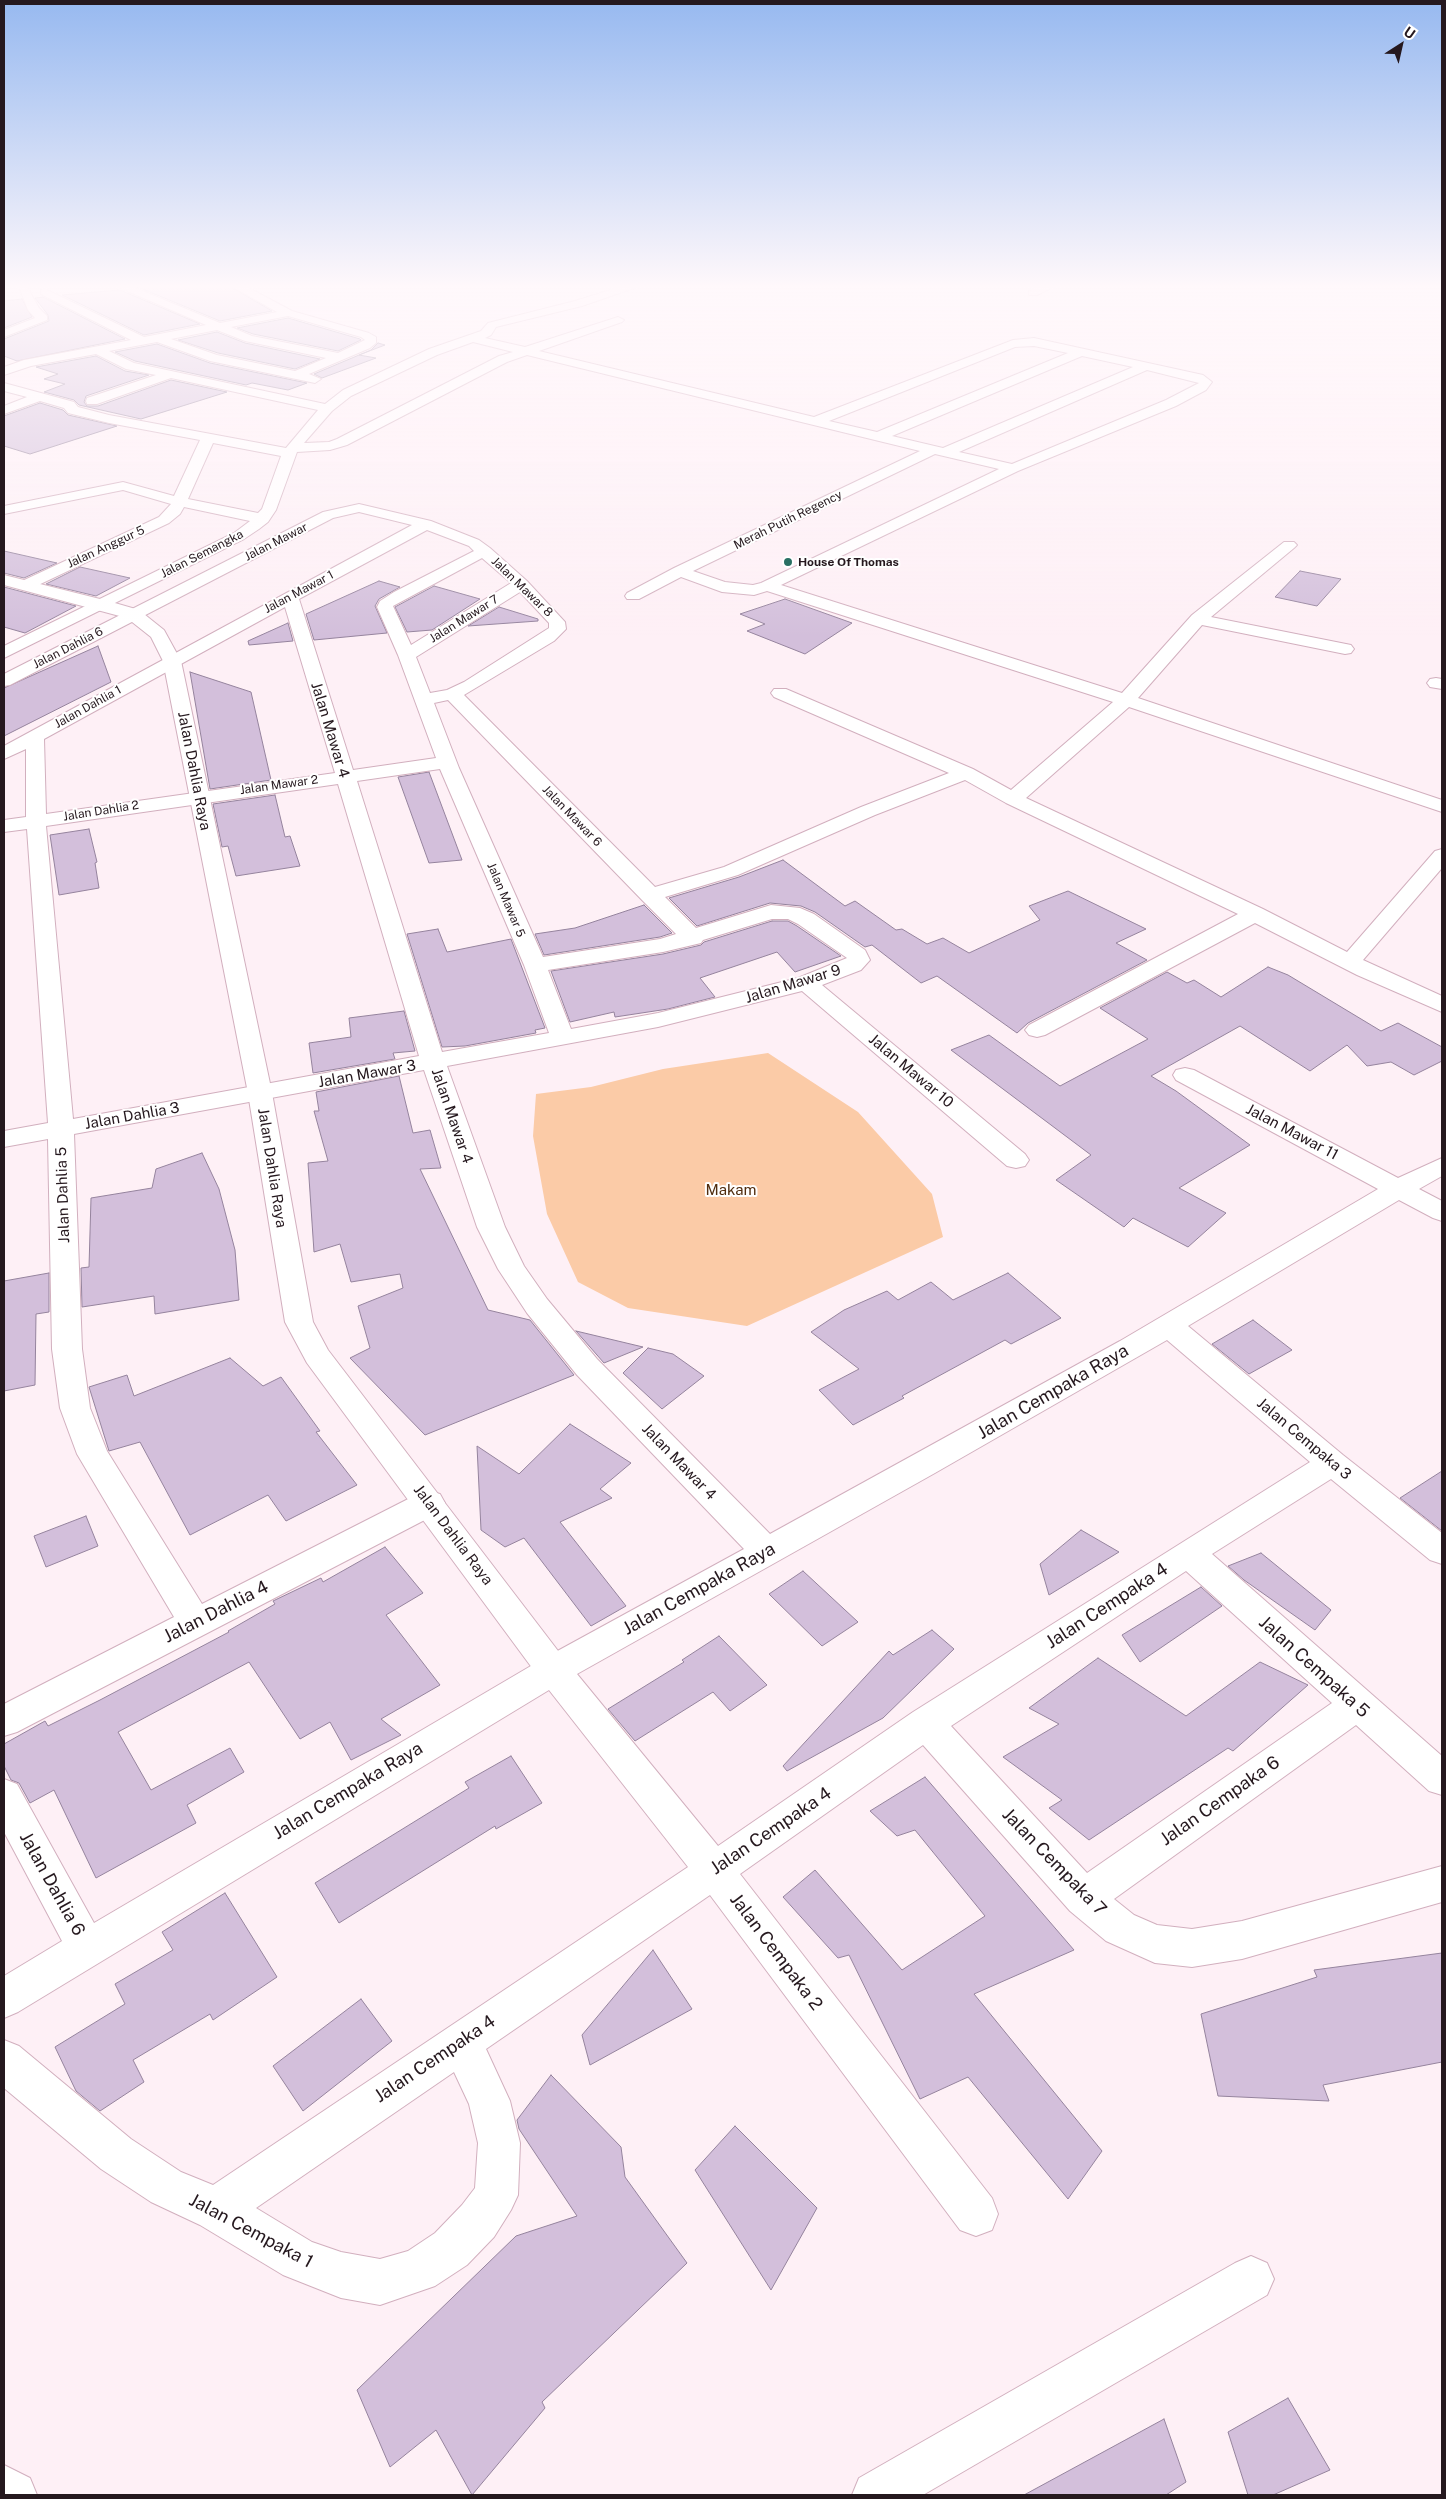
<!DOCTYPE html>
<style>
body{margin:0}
#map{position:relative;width:1446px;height:2499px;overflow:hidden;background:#fef0f6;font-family:"Public Sans",sans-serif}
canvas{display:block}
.frame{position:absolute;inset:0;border:5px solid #25181e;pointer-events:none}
.north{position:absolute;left:1376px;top:20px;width:50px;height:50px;-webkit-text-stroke:4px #fff;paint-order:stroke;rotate:35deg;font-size:14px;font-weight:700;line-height:20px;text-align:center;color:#25181e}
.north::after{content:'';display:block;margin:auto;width:18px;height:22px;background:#25181e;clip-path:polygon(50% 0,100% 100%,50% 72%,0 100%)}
</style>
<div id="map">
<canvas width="1446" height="2499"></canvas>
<div class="frame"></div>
<div class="north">U</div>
</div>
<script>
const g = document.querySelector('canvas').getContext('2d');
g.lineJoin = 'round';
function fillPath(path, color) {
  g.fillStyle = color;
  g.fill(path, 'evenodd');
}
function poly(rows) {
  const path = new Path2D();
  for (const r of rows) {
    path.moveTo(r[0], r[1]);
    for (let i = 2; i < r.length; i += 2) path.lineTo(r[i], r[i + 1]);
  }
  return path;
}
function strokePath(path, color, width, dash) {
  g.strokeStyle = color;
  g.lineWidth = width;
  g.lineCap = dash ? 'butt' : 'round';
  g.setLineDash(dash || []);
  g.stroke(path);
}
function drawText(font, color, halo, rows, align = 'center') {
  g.font = font + ' "Public Sans",sans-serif';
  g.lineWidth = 4;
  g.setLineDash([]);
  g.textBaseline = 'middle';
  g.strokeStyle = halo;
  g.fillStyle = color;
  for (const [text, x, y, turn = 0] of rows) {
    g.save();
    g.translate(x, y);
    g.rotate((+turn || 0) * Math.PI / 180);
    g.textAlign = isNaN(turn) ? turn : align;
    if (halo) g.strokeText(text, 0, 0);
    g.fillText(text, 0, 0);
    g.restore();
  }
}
const green = poly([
 [768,1053,858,1112,932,1194,943,1237,747,1326,628,1308,578,1282,547,1214,533,1136,536,1094,591,1087,663,1069]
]);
const building = poly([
 [148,287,231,287,272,311,220,321,140,288,148,287],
 [120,290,200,324,144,335,62,295,120,290],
 [43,297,125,339,17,361,4,356,4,339,49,321,48,315,35,298,43,297],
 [22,299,32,317,4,328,4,301,22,299],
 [288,318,360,339,361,340,338,351,253,334,237,328,288,318],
 [217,332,245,343,320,359,295,369,218,353,178,340,217,332],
 [378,343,385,345,359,355,376,358,322,378,314,374,371,350,378,343],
 [157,344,210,363,307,383,288,390,252,383,246,385,135,361,115,352,157,344],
 [96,356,125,371,149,375,86,396,84,402,87,406,98,406,171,380,227,392,141,419,79,405,74,400,44,392,65,384,44,379,58,374,36,367,96,356],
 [40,403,63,410,68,415,117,426,30,454,4,446,4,416,40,403],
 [4,551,57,563,24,578,4,573,4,551],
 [80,567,130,578,96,596,46,584,80,567],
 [1300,571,1341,579,1317,606,1275,597,1300,571],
 [379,581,400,587,379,599,375,606,387,633,314,640,306,614,379,581],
 [434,586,480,599,432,630,407,632,395,607,434,586],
 [4,587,76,606,25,633,4,627,4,587],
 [785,599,852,623,805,654,747,631,765,624,740,614,785,599],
 [499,607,538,619,538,621,468,626,499,607],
 [288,623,293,641,249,645,248,641,288,623],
 [98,646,111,682,4,736,4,688,98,646],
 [190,672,251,692,271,780,210,789,190,672],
 [429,772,462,860,429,863,398,777,429,772],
 [275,795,285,837,290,836,300,866,236,876,228,846,222,847,213,804,275,795],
 [89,829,97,862,95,863,99,888,59,895,50,835,89,829],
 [783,860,845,906,855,901,896,930,902,929,927,944,943,938,969,953,1040,920,1029,906,1068,891,1146,929,1116,943,1147,960,1028,1023,1017,1033,937,976,921,983,872,945,865,947,815,912,801,906,770,903,697,926,669,898,739,877,783,860],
 [644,905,672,933,660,937,544,955,535,934,575,928,644,905],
 [772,921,788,921,797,926,841,956,795,972,777,952,700,978,715,997,668,1009,615,1017,614,1012,570,1022,551,971,663,954,701,945,704,942,772,921],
 [438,929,447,952,511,939,545,1028,535,1030,536,1033,465,1046,442,1047,407,934,438,929],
 [1268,967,1288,975,1381,1031,1398,1023,1442,1047,1442,1061,1414,1075,1391,1062,1367,1066,1347,1045,1310,1071,1240,1026,1151,1076,1176,1091,1250,1145,1179,1188,1226,1213,1188,1247,1133,1218,1124,1227,1056,1180,1091,1155,951,1050,989,1035,1060,1086,1148,1039,1100,1008,1167,972,1187,983,1194,980,1221,997,1268,967],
 [404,1011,415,1051,393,1053,395,1059,313,1073,309,1043,351,1037,349,1018,404,1011],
 [399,1076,413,1133,430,1130,441,1168,420,1169,488,1310,530,1320,574,1375,425,1435,350,1358,370,1348,358,1306,403,1288,400,1274,351,1282,340,1244,314,1252,308,1163,328,1161,314,1111,319,1111,316,1092,399,1076],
 [202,1153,219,1189,235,1250,239,1300,155,1314,154,1296,82,1307,81,1268,89,1267,91,1198,152,1188,156,1169,202,1153],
 [49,1273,49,1312,36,1314,35,1385,4,1391,4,1281,49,1273],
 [1008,1273,1061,1318,1011,1344,1005,1340,902,1396,904,1398,853,1425,819,1390,859,1369,811,1332,844,1310,887,1291,898,1300,931,1282,953,1300,1008,1273],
 [1253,1320,1292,1350,1249,1374,1212,1344,1253,1320],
 [576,1331,643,1347,604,1363,576,1331],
 [648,1348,673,1354,704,1376,662,1409,623,1373,648,1348],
 [230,1358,263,1386,281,1377,320,1431,316,1432,357,1485,286,1521,268,1495,190,1535,140,1442,109,1451,89,1387,127,1375,134,1396,230,1358],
 [570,1424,631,1463,600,1489,612,1498,560,1522,626,1606,591,1626,524,1538,505,1547,481,1530,477,1446,519,1474,570,1424],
 [1442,1471,1442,1531,1400,1498,1442,1471],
 [86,1516,98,1546,46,1567,34,1536,86,1516],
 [1081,1530,1119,1552,1049,1595,1040,1564,1081,1530],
 [385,1547,423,1593,386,1615,440,1685,381,1719,401,1735,351,1760,330,1722,300,1739,249,1662,118,1732,151,1790,230,1748,244,1772,187,1805,196,1823,96,1878,54,1790,30,1803,19,1783,11,1780,4,1766,4,1744,45,1721,48,1726,100,1700,229,1632,228,1631,275,1604,273,1601,321,1578,323,1582,385,1547],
 [1261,1553,1331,1610,1315,1630,1244,1580,1228,1566,1261,1553],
 [803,1571,858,1622,822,1646,769,1594,803,1571],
 [1201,1587,1222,1606,1140,1662,1122,1635,1201,1587],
 [932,1630,954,1649,883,1718,787,1771,783,1766,889,1651,893,1655,932,1630],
 [719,1636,767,1685,730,1711,713,1692,635,1741,608,1709,684,1662,682,1660,719,1636],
 [1098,1658,1186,1716,1260,1662,1308,1685,1233,1751,1228,1748,1089,1840,1049,1808,1062,1800,1003,1757,1059,1724,1029,1708,1098,1658],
 [511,1756,542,1803,496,1829,495,1826,339,1923,315,1883,469,1788,465,1782,511,1756],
 [925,1777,1074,1950,974,1994,1102,2151,1068,2199,968,2077,920,2099,849,1955,838,1958,783,1897,815,1870,902,1970,985,1916,915,1830,897,1836,870,1811,925,1777],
 [225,1893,277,1977,213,2020,210,2014,133,2060,144,2082,100,2111,76,2091,55,2047,125,2004,115,1984,173,1950,162,1932,225,1893],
 [653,1950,692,2009,590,2065,582,2035,653,1950],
 [1442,1953,1442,2062,1323,2085,1329,2101,1218,2096,1201,2014,1317,1977,1314,1970,1442,1953],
 [361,1999,392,2041,303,2111,273,2066,361,1999],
 [551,2075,621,2147,625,2177,687,2263,542,2402,545,2408,472,2495,436,2430,390,2467,357,2390,516,2236,577,2216,519,2129,517,2120,551,2075],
 [735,2126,817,2208,771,2290,695,2170,735,2126],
 [1288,2398,1330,2470,1273,2495,1248,2495,1228,2432,1288,2398],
 [1164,2419,1186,2482,1166,2495,1024,2495,1164,2419]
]);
const minor = poly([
 [19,287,27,287,39,308,47,316,47,320,4,337,4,330,35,318,28,310,19,287],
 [118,287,133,287,220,323,277,312,233,287,247,287,292,311,369,333,376,337,376,343,370,348,309,374,321,379,315,383,210,361,157,342,109,351,134,363,325,404,343,390,429,349,481,331,488,323,575,301,620,287,637,287,582,306,504,325,496,327,491,335,485,338,525,347,618,317,624,320,622,322,539,351,814,417,1013,340,1034,338,1203,375,1212,382,1206,390,1176,406,1018,471,781,585,1122,693,1192,615,1284,542,1294,542,1297,545,1294,548,1211,617,1351,645,1354,649,1351,653,1345,654,1202,625,1138,698,1442,800,1442,812,1129,707,1026,798,1263,909,1347,952,1435,851,1442,849,1442,868,1363,960,1442,996,1442,1012,1357,975,1255,923,1045,1035,1037,1037,1029,1035,1025,1030,1029,1025,1238,914,1006,803,965,780,875,815,738,875,665,897,696,928,771,905,800,908,814,914,865,950,870,960,861,970,822,985,1025,1154,1029,1160,1025,1166,1016,1168,1007,1166,802,991,658,1027,447,1066,505,1227,524,1266,547,1299,597,1359,770,1534,1120,1341,1378,1189,1176,1080,1173,1075,1176,1070,1185,1068,1194,1070,1398,1178,1442,1158,1442,1176,1419,1189,1442,1201,1442,1221,1433,1218,1399,1200,1188,1326,1343,1455,1442,1533,1442,1564,1430,1560,1331,1479,1212,1554,1442,1756,1442,1795,1429,1791,1356,1725,1114,1899,1134,1915,1157,1925,1192,1929,1242,1921,1442,1866,1442,1902,1242,1959,1192,1967,1155,1963,1106,1941,1070,1911,923,1745,740,1874,992,2198,998,2214,992,2230,976,2236,960,2230,710,1895,486,2049,510,2101,520,2143,518,2195,511,2210,494,2237,467,2265,435,2286,380,2305,341,2298,283,2275,200,2225,151,2202,101,2169,4,2088,4,2040,19,2046,131,2139,181,2172,213,2185,688,1867,549,1690,18,2012,4,2018,4,1976,62,1941,4,1832,4,1779,17,1784,94,1923,541,1660,744,1549,577,1375,527,1313,498,1269,477,1227,424,1070,74,1134,82,1349,90,1408,107,1451,202,1604,418,1494,429,1491,440,1494,445,1503,440,1512,17,1732,4,1736,4,1704,174,1617,77,1454,60,1408,52,1349,48,1139,4,1147,4,1131,48,1123,27,829,4,832,4,820,26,817,26,749,4,759,4,746,412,525,359,512,333,518,10,685,4,686,4,674,323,512,359,504,431,521,479,540,490,548,527,581,565,622,566,629,554,641,464,695,655,887,724,867,861,807,949,773,774,697,771,693,774,689,786,689,973,769,1011,790,1113,702,767,591,754,595,722,592,681,577,639,599,627,599,625,596,627,593,674,568,920,451,527,355,507,362,347,445,330,450,297,452,276,510,268,522,259,529,244,539,4,658,4,646,234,533,250,521,184,507,180,514,169,523,32,588,20,588,18,585,20,582,159,517,171,504,123,490,4,514,4,506,123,482,174,496,200,440,109,423,68,413,64,408,40,401,4,414,4,406,27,397,4,391,4,383,74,402,78,407,109,415,286,448,318,410,171,378,97,404,87,404,86,401,87,398,156,375,126,369,96,354,31,366,4,375,4,367,24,360,131,340,41,294,41,290,45,289,144,337,206,325,118,287],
 [288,316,361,337,365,340,338,353,252,336,231,327,288,316],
 [217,330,245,341,326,358,295,371,217,355,171,339,217,330],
 [473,342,513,352,499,356,337,439,329,442,304,443,332,411,351,396,437,355,473,342],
 [1034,346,1068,353,877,432,829,421,1015,347,1034,346],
 [1082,356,1133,367,943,448,892,436,1082,356],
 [1147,370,1199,383,1166,400,1012,464,959,452,1147,370],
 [213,443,281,456,262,509,258,513,188,499,213,443],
 [935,454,999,469,761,583,753,585,725,582,693,571,935,454],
 [427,530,469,546,474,551,394,592,380,601,377,607,398,655,436,758,353,770,299,599,427,530],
 [482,558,511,583,411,645,393,606,482,558],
 [520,592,549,623,549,628,464,682,447,690,430,693,416,657,520,592],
 [285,607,335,773,46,814,44,739,285,607],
 [448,700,642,900,676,934,660,939,543,957,459,768,434,703,448,700],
 [440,769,524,965,549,1033,442,1052,357,781,440,769],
 [338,784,419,1056,73,1119,46,826,338,784],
 [772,919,788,919,798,924,847,958,798,978,658,1013,571,1029,548,970,663,952,701,943,703,940,772,919],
 [1167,1340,1310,1462,913,1712,718,1846,577,1674,935,1473,1167,1340],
 [1186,1571,1332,1703,1087,1873,951,1726,1186,1571],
 [454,2072,469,2104,478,2143,475,2188,462,2205,435,2233,408,2251,380,2259,341,2252,312,2242,256,2208,454,2072],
 [1037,287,1053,287,1037,295,1029,295,1029,291,1037,287],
 [1436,678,1442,679,1442,689,1430,687,1427,683,1430,679,1436,678],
 [1251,2256,1267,2263,1274,2279,1267,2295,923,2495,852,2495,859,2478,1235,2263,1251,2256],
 [4,2465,30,2478,37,2495,4,2495,4,2465]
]);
const tertiary = poly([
 [4,575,108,601,139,610,164,630,181,661,272,1093,313,1322,328,1350,565,1660,570,1670,565,1680,553,1685,541,1680,307,1363,285,1322,248,1093,163,661,151,637,127,618,4,585,4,575]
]);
const markers = [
 [788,562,5,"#296f63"]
];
const farStreetnames = [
 ["Merah Putih Regency",788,520,-26],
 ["Jalan Mawar",276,542,-27],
 ["Jalan Anggur 5",106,547,-25],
 ["Jalan Semangka",202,554,-27],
 ["Jalan Mawar 8",522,587,44],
 ["Jalan Mawar 1",299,592,-28],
 ["Jalan Mawar 7",464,619,-32],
 ["Jalan Dahlia 6",68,648,-27],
 ["Jalan Dahlia 1",88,707,-29],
 ["Jalan Mawar 2",279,785,-8],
 ["Jalan Dahlia 2",101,811,-9],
 ["Jalan Mawar 6",572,816,46],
 ["Jalan Mawar 5",506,900,67]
];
const farPoinames = [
 ["House Of Thomas",798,562]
];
const streetNames = [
 ["Jalan Mawar 4",330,730,73],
 ["Jalan Dahlia Raya",194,771,79],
 ["Jalan Mawar 9",793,984,-17],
 ["Jalan Mawar 10",911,1071,40],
 ["Jalan Mawar 3",367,1074,-10],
 ["Jalan Dahlia 3",132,1116,-10],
 ["Jalan Mawar 4",452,1116,71],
 ["Jalan Mawar 11",1292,1132,28],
 ["Jalan Dahlia Raya",272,1168,81],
 ["Jalan Dahlia 5",63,1195,-92],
 ["Jalan Cempaka 3",1304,1439,40],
 ["Jalan Mawar 4",679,1462,46],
 ["Jalan Dahlia Raya",453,1535,53]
];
const parkNames = [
 ["Makam",731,1190]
];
const nearStreetnames = [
 ["Jalan Cempaka Raya",1053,1392,-30],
 ["Jalan Cempaka Raya",699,1589,-29],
 ["Jalan Cempaka 4",1107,1606,-33],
 ["Jalan Dahlia 4",216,1612,-27],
 ["Jalan Cempaka 5",1314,1667,42],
 ["Jalan Cempaka Raya",348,1791,-31],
 ["Jalan Cempaka 6",1220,1801,-35],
 ["Jalan Cempaka 4",771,1831,-34],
 ["Jalan Cempaka 7",1054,1862,46],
 ["Jalan Dahlia 6",52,1884,61],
 ["Jalan Cempaka 2",776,1952,53],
 ["Jalan Cempaka 4",435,2059,-34],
 ["Jalan Cempaka 1",251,2231,28]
];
fillPath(green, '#fbcba7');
fillPath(building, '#d3bfdb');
strokePath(building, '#95839d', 1);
strokePath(minor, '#d2afbe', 2);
strokePath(tertiary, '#d2afbe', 2);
fillPath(minor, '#fff');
fillPath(tertiary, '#fff');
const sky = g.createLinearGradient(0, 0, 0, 637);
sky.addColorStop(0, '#97b9f0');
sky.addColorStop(0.45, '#fff8fb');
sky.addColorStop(1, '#fff8fb00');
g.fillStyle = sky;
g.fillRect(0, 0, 1446, 637);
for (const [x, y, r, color] of markers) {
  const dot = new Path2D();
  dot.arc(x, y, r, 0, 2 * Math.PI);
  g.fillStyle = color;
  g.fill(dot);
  strokePath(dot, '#fff', 2);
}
drawText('12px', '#25181e', '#fff', farStreetnames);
drawText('bold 12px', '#25181e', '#fff', farPoinames, 'left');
drawText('15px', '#25181e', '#fff', streetNames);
drawText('15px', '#512e10', '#fff', parkNames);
drawText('18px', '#25181e', '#fff', nearStreetnames);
</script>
